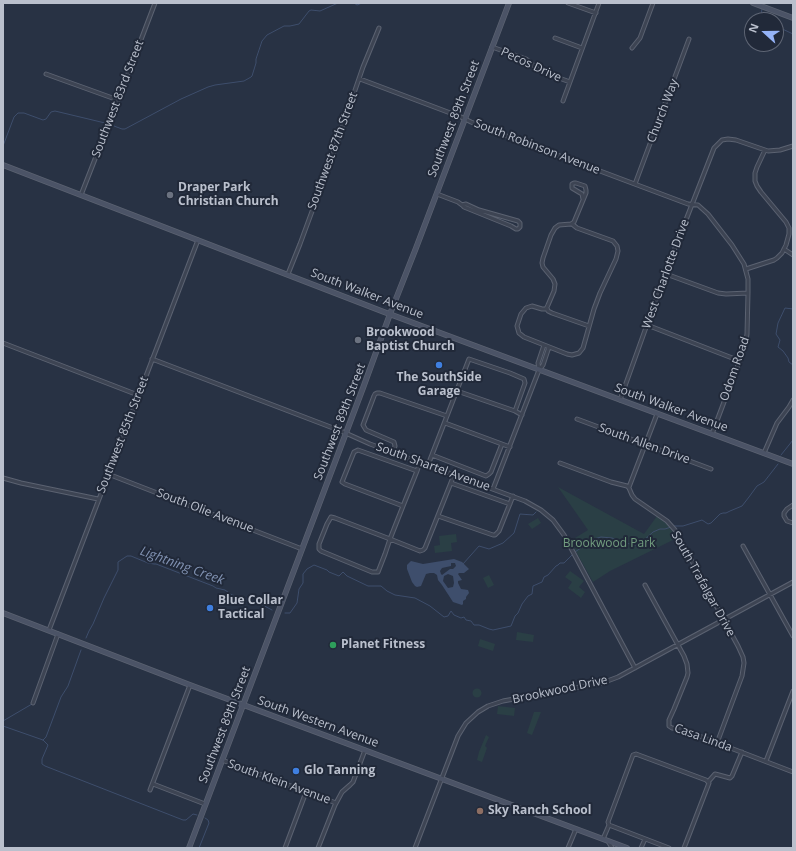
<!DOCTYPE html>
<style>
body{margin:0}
#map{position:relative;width:796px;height:851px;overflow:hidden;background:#283244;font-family:"Open Sans",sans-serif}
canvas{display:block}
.frame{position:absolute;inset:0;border:4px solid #bac0cd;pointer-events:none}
.north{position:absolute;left:744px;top:12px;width:40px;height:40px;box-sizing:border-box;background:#212939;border:1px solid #5e6574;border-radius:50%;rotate:291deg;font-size:11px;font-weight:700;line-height:16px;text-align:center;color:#bac0cd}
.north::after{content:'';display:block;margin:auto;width:14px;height:18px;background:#95b3f7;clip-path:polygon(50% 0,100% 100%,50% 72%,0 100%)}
</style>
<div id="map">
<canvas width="796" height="851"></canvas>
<div class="frame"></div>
<div class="north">N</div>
</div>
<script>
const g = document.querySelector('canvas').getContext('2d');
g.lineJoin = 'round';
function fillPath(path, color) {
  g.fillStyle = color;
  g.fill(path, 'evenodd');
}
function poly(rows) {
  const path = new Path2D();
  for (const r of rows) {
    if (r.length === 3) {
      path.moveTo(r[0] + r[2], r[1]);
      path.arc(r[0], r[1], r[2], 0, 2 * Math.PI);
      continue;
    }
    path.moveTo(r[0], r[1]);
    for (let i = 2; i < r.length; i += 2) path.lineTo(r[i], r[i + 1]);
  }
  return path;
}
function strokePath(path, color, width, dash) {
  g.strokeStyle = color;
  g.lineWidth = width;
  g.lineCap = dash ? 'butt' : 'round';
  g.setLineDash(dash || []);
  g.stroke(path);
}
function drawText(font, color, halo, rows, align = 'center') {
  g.font = font + ' "Open Sans",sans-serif';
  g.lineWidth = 4;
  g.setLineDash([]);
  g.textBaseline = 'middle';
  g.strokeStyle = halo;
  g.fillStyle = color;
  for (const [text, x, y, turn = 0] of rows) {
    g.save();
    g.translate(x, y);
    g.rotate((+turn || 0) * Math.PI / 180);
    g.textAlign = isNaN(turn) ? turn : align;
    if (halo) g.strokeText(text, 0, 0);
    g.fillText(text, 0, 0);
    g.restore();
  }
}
const green = poly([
 [558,487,644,534,657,516,667,524,677,538,610,571,593,582,570,541,588,530],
 [538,518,541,523,532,529,528,524],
 [456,534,457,542,451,543,452,551,435,553,434,546,440,545,439,536],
 [570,571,584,581,579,587,585,592,581,598,568,588,572,582,565,577],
 [489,575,494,585,488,588,483,578],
 [517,632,534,635,533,642,516,640],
 [480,639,495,644,493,651,478,646],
 [477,693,4.5],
 [498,706,515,708,514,716,497,714],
 [534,712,541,712,532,735,527,733],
 [486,735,489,737,485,746,487,748,482,762,477,760,479,752]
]);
const water = poly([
 [454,559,462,562,469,569,464,573,459,573,458,574,462,580,458,581,458,583,461,589,468,590,469,593,466,597,466,599,463,601,463,604,462,605,453,602,442,585,438,580,437,575,434,573,430,573,426,574,421,586,417,587,415,586,412,582,407,569,407,565,411,561,423,564],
 [451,563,455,563,456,566,453,569,450,569,442,575,441,574,440,571,442,568,451,566],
 [448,574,453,576,454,583,453,587,448,588,443,581,444,576]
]);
const stream = poly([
 [354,3,357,5,362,3],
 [762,8,761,17,764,20],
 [776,26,793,34],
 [114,126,122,129,125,129,181,99,208,87,215,85,244,81,251,77,252,76,256,63,256,59,262,41,267,35,284,26,290,26,299,24,309,11,311,10,320,11,338,3],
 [3,146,14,117,18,113,24,113,43,120,46,119,51,112,55,111,105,123],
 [793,309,785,308,778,323,776,334,780,340,778,347,783,351,788,358,789,362,793,365],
 [781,455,793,440],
 [674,526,683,526,702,520,708,524,711,523,720,514,723,513,726,513,730,511,742,506,749,497,757,486,764,482,778,464],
 [575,552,594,539,601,537,612,538,625,543,636,545,642,542,653,532,660,529,665,529,671,527],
 [463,564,479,546,489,549,503,543,514,533,520,514,533,515,536,512],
 [285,613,290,613,297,603,299,589,303,583,303,574,307,569,314,565,327,570,329,572,339,576,343,572,347,576,368,586,381,586,387,591,395,595,415,598,430,606,444,617,448,616,451,611,454,615,461,618,464,617,466,620,471,621,474,625,479,625,489,629,493,630,511,626,515,616,518,613,522,604,528,596,532,594,533,586,542,582,544,577,548,575,556,566,558,565,560,563,564,563,573,554],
 [86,638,89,631,93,624,104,598,118,570,118,562,127,556,131,556,148,563,154,564,156,564,213,586,216,588,225,590,232,595,257,602,272,610],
 [3,721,32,704],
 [3,726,43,740,48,745,42,759,42,764,45,766,183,820,186,820,193,814,197,815],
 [43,740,46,737,61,697,68,686,81,650],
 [199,848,209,823,208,820,205,818]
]);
const minor = poly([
 [568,3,596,13],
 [555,38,582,48],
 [492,47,526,59,540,71,570,82],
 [632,48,640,38,653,3],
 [46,74,118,100],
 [360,79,461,117,471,122,496,132,688,204,698,205,708,214,732,245,744,264,748,279,748,293,747,334,745,346,712,434],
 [563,101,599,3],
 [635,184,689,39],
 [437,194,458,202,462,205,464,207,511,226,516,229,518,229,520,227,520,223,518,221,479,210,466,204,462,205],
 [81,195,118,100,155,3],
 [572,224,577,228,613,241,617,246,618,251,616,259,600,293,594,309,583,348,579,353,572,355,567,354,524,337,519,333,517,326,521,314,526,308,532,306,542,309,546,309,548,305,554,291,555,284,553,279,543,267,542,263,543,258,551,235,555,228,559,225,571,224,574,222,586,193,586,190,585,186,576,183,574,183,572,184,572,188,582,194,583,199],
 [784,249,793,255],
 [746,269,774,260,777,258,782,253,786,245,789,234,789,228,786,222,761,192,757,186,755,181,755,173,757,167,765,150],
 [288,274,300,244,332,157,363,67,379,28],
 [666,274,718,293,726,294,748,293],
 [547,308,548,311,552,313,589,326],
 [647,325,740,361],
 [3,343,138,395],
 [152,359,341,431,370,444,525,501,541,510,553,520,564,535,635,668],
 [539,370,538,363,544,345],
 [457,391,515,411,522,415],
 [620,400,668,266,714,148,722,140,728,139,736,140,768,151,780,150,793,146],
 [577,419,711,469],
 [445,423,510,447],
 [393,452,395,446,394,442,366,430,363,425,374,396,375,394,377,393,380,393,447,416],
 [764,453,777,423,789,407,793,400],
 [432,455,486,476,489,474,491,472,502,444],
 [420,462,417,471,403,506,390,539,385,554,378,572,372,572,321,551,319,549,319,544,327,524,331,517,335,518,390,539,420,551,423,550,425,548,454,475],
 [560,463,611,482,627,486,629,488,632,495,635,499,667,521,675,530,680,539,738,646,743,657,744,663,742,676,717,743],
 [428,465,469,359,510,373,524,379,525,383,515,411],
 [108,474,302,549],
 [3,478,21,483,98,499],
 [451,483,510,504],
 [629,487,657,414],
 [493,489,539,370,543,365,549,347],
 [793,505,787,509,784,513,784,516,787,521,793,523],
 [403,506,345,484,342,482,354,452,358,450,417,471],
 [438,516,493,535,495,535,499,531,513,496],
 [743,546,793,636],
 [645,585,684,656,687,664,688,673,687,677,674,709,669,720,669,726,672,728,681,729,793,772],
 [49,630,198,240],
 [33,703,58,634],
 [222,760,336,803],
 [766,761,793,691],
 [708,782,715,774,719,775,730,778,732,776,742,752],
 [153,784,205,804],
 [150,790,190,685],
 [603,839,609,825],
 [608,841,612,848],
 [285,848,306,792],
 [318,848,335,805,342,792,350,785,353,782,365,750],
 [415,848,458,736,466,723,478,712,488,706,503,701,602,683,618,677,793,582],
 [568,848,576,829],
 [641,848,645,839],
 [669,848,609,825,608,822,633,755,636,754,706,780,709,783,684,848]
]);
const secondary = poly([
 [753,3,793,18],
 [3,165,384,312,793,464],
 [3,613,190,685,627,848],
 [189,848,363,388,390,314,416,248,509,3]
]);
const markers = [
 [170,195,4,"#6b7280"],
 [358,340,4,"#6b7280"],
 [439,365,4,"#3f7fe0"],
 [210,608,4,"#3f7fe0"],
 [333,645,4,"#2e9e5b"],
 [296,771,4,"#3f7fe0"],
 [480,811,4,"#8d6e63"]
];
const streetNames = [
 ["Pecos Drive",531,65,25],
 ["Southwest 83rd Street",118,99,-69],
 ["Church Way",663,111,-69],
 ["Southwest 89th Street",454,119,-69],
 ["South Robinson Avenue",537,147,21],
 ["Southwest 87th Street",333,151,-70],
 ["West Charlotte Drive",666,274,-70],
 ["South Walker Avenue",367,294,21],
 ["Odom Road",735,369,-71],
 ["South Walker Avenue",671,408,20],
 ["Southwest 89th Street",340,422,-69],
 ["Southwest 85th Street",123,435,-69],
 ["South Allen Drive",644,444,20],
 ["South Shartel Avenue",433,467,20],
 ["South Olie Avenue",205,511,21],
 ["South Trafalgar Drive",703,584,61],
 ["Brookwood Drive",560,690,-12],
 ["South Western Avenue",318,722,20],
 ["Southwest 89th Street",225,725,-69],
 ["Casa Linda",703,738,20],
 ["South Klein Avenue",279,782,20]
];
const poiNames = [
 ["Draper Park",178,188],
 ["Christian Church",178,202],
 ["Brookwood",366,333],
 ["Baptist Church",366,347],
 ["The SouthSide",439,378,"center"],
 ["Garage",439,392,"center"],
 ["Blue Collar",218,601],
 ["Tactical",218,615],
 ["Planet Fitness",341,645],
 ["Glo Tanning",304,771],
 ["Sky Ranch School",488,811]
];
const parkNames = [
 ["Brookwood Park",609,544]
];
const waterNames = [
 ["Lightning Creek",182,566,20]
];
fillPath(green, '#2a3f45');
fillPath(water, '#3e4e6c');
strokePath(stream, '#3e4e6c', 1);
strokePath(minor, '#5b6271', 5);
strokePath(secondary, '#5b6271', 6);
strokePath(minor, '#3d4453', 3);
strokePath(secondary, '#4b5366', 4.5);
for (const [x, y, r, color] of markers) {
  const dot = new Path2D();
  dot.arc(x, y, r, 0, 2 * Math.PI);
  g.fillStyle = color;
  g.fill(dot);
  strokePath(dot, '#212939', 1.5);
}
drawText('12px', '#bac0cd', '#212939', streetNames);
drawText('bold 12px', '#bac0cd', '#212939', poiNames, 'left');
drawText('12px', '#729d7f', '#212939', parkNames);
drawText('italic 13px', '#8293b3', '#212939', waterNames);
</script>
